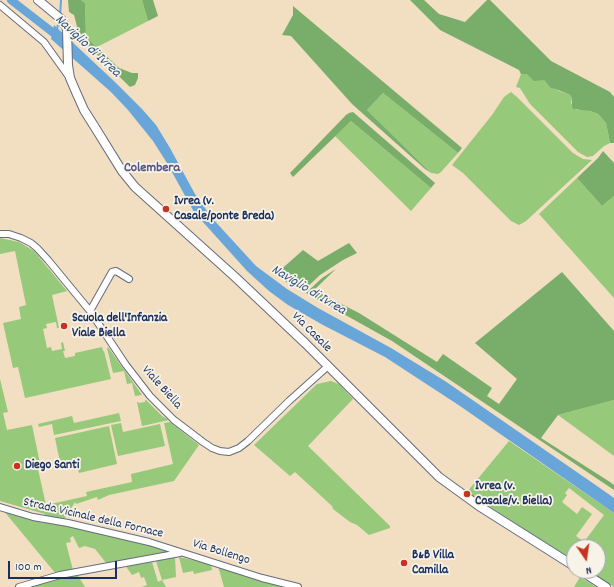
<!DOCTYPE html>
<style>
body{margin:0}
#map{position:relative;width:614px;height:587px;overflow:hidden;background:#f2dec1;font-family:Dekko,sans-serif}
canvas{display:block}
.north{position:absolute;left:566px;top:539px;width:40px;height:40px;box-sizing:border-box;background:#f7f3e8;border:1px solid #9fa5b1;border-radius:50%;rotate:167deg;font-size:11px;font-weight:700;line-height:16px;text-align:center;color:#1b2f5e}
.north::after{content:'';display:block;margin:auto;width:14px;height:18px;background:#c8321e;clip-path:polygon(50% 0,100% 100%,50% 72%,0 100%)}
.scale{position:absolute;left:8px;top:561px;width:109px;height:18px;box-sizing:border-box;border:2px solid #1b2f5e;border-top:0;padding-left:5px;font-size:12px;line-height:14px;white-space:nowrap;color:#1b2f5e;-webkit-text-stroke:3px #f7f3e8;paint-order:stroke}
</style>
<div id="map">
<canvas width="614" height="587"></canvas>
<div class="north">N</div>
<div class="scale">100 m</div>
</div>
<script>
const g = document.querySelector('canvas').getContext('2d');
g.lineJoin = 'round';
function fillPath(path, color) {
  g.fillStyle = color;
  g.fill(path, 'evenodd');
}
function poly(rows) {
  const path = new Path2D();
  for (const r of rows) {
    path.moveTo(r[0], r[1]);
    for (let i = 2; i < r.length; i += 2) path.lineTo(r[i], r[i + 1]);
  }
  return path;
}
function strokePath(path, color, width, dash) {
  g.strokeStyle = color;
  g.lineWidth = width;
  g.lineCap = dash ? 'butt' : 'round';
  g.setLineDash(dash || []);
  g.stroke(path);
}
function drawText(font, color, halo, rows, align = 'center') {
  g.font = font + ' Dekko,sans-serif';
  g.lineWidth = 3.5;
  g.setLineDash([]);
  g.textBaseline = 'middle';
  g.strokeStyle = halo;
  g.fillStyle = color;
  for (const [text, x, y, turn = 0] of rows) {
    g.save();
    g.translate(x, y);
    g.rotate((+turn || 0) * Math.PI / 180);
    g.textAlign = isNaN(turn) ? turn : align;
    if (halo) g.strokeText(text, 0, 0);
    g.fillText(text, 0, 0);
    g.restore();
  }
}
const green = poly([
 [81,0,142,0,148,21,97,47,86,37,85,3],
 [521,74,527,74,544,80,559,91,570,95,572,98,571,103,576,110,584,109,598,114,606,123,610,143,604,146,593,156,587,157,578,152,530,104,520,88,516,87],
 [511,92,517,97,573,153,583,159,592,160,526,221,519,225,511,221,463,173,452,165,492,115,504,97],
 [383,93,458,153,441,172,438,174,431,173,367,110],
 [351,121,431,188,411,211,335,136],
 [577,178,602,206,614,196,614,298,539,214],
 [0,238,19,242,34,251,67,291,52,295,59,328,57,328,56,322,46,324,47,328,43,329,47,348,51,347,52,351,62,349,61,343,63,342,65,351,63,351,65,358,75,356,75,353,102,347,103,351,104,351,111,379,25,398,18,367,13,368,3,323,21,319,19,307,26,305,15,251,0,254],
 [108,347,142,395,135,396,132,383,127,384,124,371,113,373,107,348],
 [0,379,8,412,3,413,7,430,32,425,41,468,38,469,46,505,87,496,86,492,132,482,131,474,173,464,164,423,170,422,199,445,174,481,109,495,98,500,97,497,76,504,75,502,64,520,46,517,45,514,0,501],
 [331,381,339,384,353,399,308,446,390,526,390,528,369,535,357,525,350,522,333,509,332,506,295,472,290,476,254,445,317,384],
 [145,400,146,400,162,416,169,420,142,426,137,402,138,402,139,403,145,402],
 [614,400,614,456,558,415],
 [119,413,121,421,54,435,52,424,39,427,38,424,72,416,74,423],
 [121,423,123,432,160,424,165,446,118,456,111,425],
 [109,426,117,464,79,473,76,463,61,467,55,438],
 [509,441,614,513,614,587,588,571,598,571,598,547,574,547,574,562,467,492],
 [569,488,604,515,584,542,576,536,592,514,582,507,577,514,562,502,567,495,565,493],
 [3,510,155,546,171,551,171,553,107,564,95,549,85,546,79,548,73,536,70,538,71,542,66,543,73,570,56,574],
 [175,557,176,577,162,580,166,587,142,587,147,585,144,577,141,578,139,572,132,575,127,568,127,566,152,562,158,582,162,580,156,561],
 [179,557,211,564,212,570,194,574,193,571,183,573],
 [218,566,290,587,224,587],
 [77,574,85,587,25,587],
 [580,577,596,587,574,587]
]);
const forest = poly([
 [68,0,81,0,85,3,86,37,119,68,132,73,138,73,138,78,135,85,130,87,80,38,74,15,69,12],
 [142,0,153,0,158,16,148,21],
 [410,0,424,0,439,14,465,22,487,0,490,0,551,61,610,92,614,97,614,143,610,143,606,123,598,114,590,111,573,109,572,106,572,98,570,95,556,89,551,88,544,80,534,81,527,74,521,74,519,70,440,30],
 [293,6,462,148,458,153,383,93,367,110,431,173,425,169,352,104,291,36,282,35,293,15],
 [353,112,435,183,431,188,351,121,293,177,290,173,346,115,349,113],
 [603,151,614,163,614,196,602,206,577,178,598,158],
 [349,243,357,253,343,260,320,275,303,291,286,282,276,274,303,250,318,261],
 [336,269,314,290,359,313,437,362,443,354,492,388,487,396,499,404,517,379,475,343,562,272,614,331,614,400,558,415,541,438,610,482,614,485,614,490,392,341,306,293,322,278]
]);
const water = poly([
 [54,25,116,83,142,109,156,125,170,148,195,194,212,218,256,266,287,289,318,308,391,348,445,381,597,486,614,498,614,513,460,406,385,357,323,325,288,305,269,291,247,271,194,212,167,163,153,141,128,110,111,92,51,39]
]);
const stream = poly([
 [60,16,61,0],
 [57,29,59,20]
]);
const canal = poly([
 [11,0,60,38]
]);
const street = poly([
 [0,5,44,42,69,77],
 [0,234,9,234,21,238,31,243,37,248,48,260,90,311,126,365,150,396,174,420,203,442,212,448,220,451,229,452,239,448,248,441,289,401,327,367],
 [90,311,112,272,116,271,129,279],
 [0,507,33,517,68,523,149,542,262,578,298,587],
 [19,587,60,575,180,553]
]);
const secondary = poly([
 [38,0,61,19,67,29,68,65,70,78,76,92,84,110,96,129,122,171,135,187,234,276,305,343,439,477,479,506,574,566],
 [581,571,606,587]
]);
const markers = [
 [166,209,4,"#c8321e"],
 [64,326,4,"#c8321e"],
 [17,466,4,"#c8321e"],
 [467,494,4,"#c8321e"],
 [404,563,4,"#c8321e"]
];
const poiNames = [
 ["Ivrea (v.",174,202],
 ["Casale/ponte Breda)",174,217],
 ["Scuola dell'Infanzia",72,319],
 ["Viale Biella",72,334],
 ["Diego Santi",25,466],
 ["Ivrea (v.",475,487],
 ["Casale/v. Biella)",475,502],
 ["B&B Villa",412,556],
 ["Camilla",412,571]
];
const streetNames = [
 ["Via Casale",311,333,45],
 ["Viale Biella",161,388,48],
 ["Strada Vicinale della Fornace",93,519,13],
 ["Via Bollengo",221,553,17]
];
const waterNames = [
 ["Naviglio di Ivrea",87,47,43],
 ["Naviglio di Ivrea",308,291,31]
];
const neighbourhoodNames = [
 ["Colembera",152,169]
];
fillPath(green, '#96c97a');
fillPath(forest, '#78ad6a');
fillPath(water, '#68a6da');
strokePath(stream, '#68a6da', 2);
strokePath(canal, '#68a6da', 8);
strokePath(street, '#666c81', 8);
strokePath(secondary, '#666c81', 10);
strokePath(street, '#fff', 6);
strokePath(secondary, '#fff', 8);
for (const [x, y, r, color] of markers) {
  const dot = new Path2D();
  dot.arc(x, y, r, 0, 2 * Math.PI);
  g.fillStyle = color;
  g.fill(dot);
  strokePath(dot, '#f7f3e8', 1.5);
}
drawText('bold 13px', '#1b2f5e', '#f7f3e8', poiNames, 'left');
drawText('13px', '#1b2f5e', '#f7f3e8', streetNames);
drawText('italic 14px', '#325383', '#f7f3e8', waterNames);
drawText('bold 14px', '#585588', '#f7f3e8', neighbourhoodNames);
</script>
